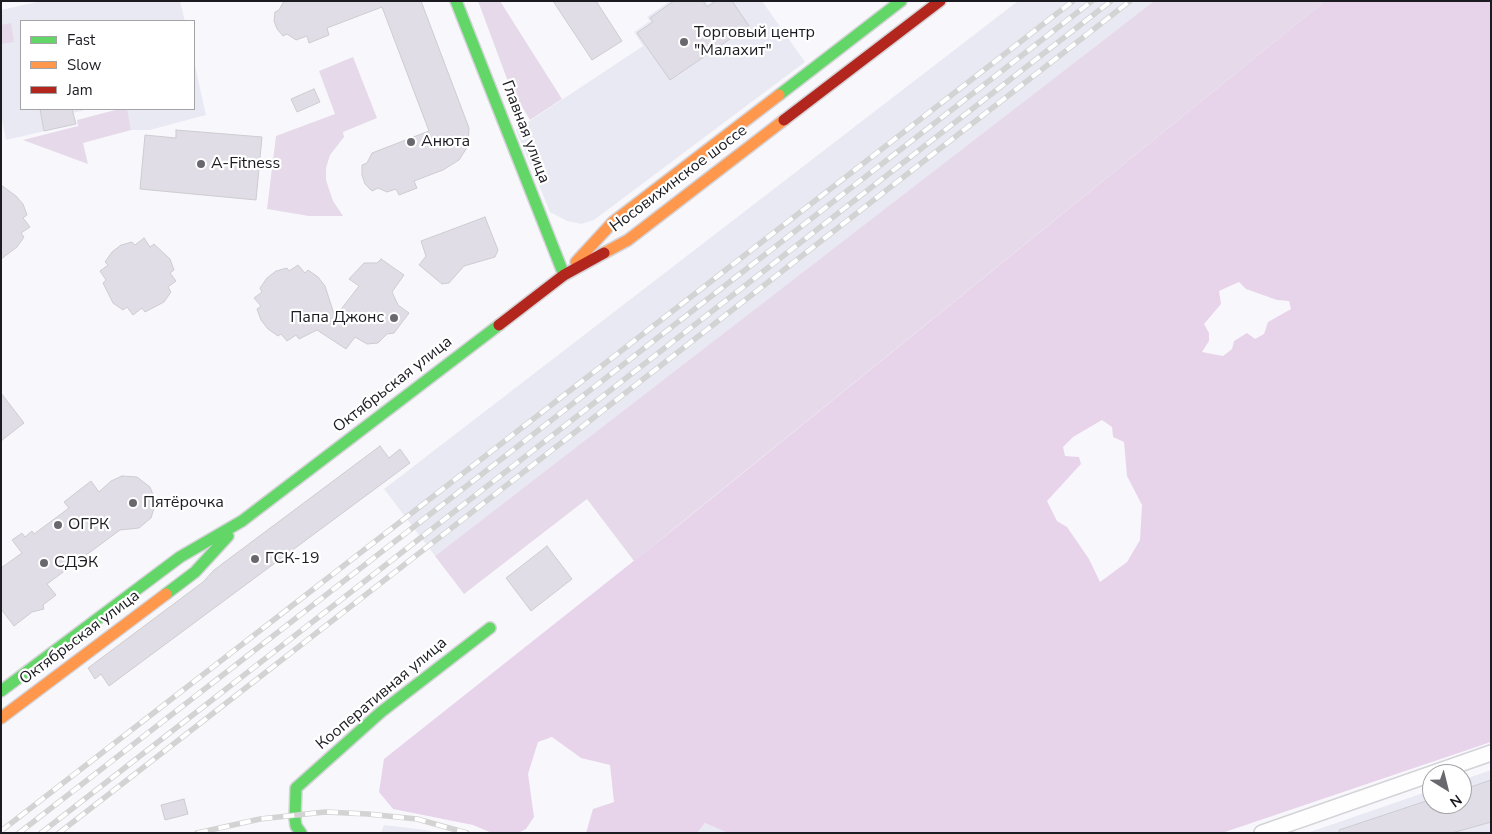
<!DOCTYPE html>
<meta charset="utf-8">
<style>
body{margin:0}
#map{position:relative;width:1492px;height:834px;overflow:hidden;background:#f8f8fc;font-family:"Nunito Sans",sans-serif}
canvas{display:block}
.frame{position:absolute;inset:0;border:2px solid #1b1b21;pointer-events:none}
.legend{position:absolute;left:20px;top:20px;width:175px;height:90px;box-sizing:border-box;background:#fff;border:1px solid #a4a4a6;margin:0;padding:6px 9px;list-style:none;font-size:15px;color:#1b1b21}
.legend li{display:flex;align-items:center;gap:10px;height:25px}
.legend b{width:25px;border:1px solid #a4a4a6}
.north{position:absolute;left:1422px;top:764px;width:50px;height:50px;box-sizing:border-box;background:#fff;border:1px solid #a4a4a6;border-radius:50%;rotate:144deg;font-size:14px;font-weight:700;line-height:20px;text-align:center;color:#1b1b21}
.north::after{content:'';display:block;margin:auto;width:18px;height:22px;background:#68686e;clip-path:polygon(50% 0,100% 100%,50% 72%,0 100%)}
</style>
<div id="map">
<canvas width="1492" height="834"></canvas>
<div class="frame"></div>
<ul class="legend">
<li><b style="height:6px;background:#63d668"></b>Fast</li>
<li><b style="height:6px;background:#ff974d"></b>Slow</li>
<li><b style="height:6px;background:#b3261e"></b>Jam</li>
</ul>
<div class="north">N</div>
</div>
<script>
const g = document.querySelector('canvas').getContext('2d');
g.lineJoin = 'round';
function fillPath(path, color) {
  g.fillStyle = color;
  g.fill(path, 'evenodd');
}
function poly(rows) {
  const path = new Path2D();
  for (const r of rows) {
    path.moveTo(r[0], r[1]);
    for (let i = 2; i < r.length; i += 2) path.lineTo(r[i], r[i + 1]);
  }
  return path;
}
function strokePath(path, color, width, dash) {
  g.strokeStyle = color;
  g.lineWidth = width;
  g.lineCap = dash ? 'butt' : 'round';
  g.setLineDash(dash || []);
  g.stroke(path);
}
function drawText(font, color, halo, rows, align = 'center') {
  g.font = font + ' "Nunito Sans",sans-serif';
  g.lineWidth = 4.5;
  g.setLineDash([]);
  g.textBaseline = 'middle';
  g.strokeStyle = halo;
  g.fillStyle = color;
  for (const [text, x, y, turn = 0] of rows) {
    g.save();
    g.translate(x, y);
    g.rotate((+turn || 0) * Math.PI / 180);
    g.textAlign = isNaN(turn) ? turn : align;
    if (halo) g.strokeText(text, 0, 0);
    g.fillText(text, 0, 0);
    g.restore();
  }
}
const built = poly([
 [41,1,180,1,185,21,21,21,21,109,89,109,73,113,75,124,6,140,1,116,1,10],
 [670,1,706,1,708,4,712,1,762,1,805,62,594,220,581,224,567,221,550,212,516,130,643,46,634,32,650,21,647,17],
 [1018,1,1154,1,435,556,384,489],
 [194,61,206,115,150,130,131,130,126,109,194,109],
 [1491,770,1491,833,1307,833,1432,790,1432,804,1462,804,1462,780],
 [705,823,728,833,697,833],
 [384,825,426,830,436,833,381,833]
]);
const green = poly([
 [478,1,500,1,562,99,530,120,510,87],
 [1154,1,1325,1,634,561,587,499,464,594,435,556],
 [11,23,14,42,1,44,1,25],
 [353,57,377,118,343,132,344,137,330,155,326,168,326,180,333,201,343,216,309,216,267,209,276,136,335,114,319,71],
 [119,109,127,109,131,130,83,143,88,164,23,140,78,126,77,120]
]);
const forest = poly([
 [1325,1,1491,1,1491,742,1222,833,728,833,705,823,697,833,586,833,593,809,614,802,610,765,581,758,552,737,538,742,528,774,534,817,526,829,518,833,492,833,473,825,393,809,379,792,384,759,674,529],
 [1239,282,1246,289,1277,300,1289,301,1291,309,1268,322,1264,334,1255,339,1247,333,1234,341,1232,349,1223,356,1202,352,1209,341,1209,333,1204,324,1221,304,1219,291],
 [1102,420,1112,427,1113,437,1124,442,1127,476,1142,505,1140,540,1127,562,1100,582,1089,559,1067,527,1057,521,1047,501,1081,464,1079,457,1065,456,1063,447,1073,437]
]);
const building = poly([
 [284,1,421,1,469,128,468,146,459,160,443,170,414,181,417,188,399,195,396,189,387,192,378,188,372,191,365,184,362,175,362,165,367,163,372,153,429,131,382,7,327,28,329,35,309,43,307,36,296,40,287,34,283,36,277,29,274,21,275,12,279,10,284,1],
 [553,1,596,1,622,41,592,60,553,1],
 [674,1,703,1,707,7,716,1,732,1,749,26,670,80,637,33,653,22,650,18,674,1],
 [314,89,320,102,297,112,291,99,314,89],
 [40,109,72,109,76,124,44,131,40,109],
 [176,130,262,137,256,200,140,189,145,135,176,138,176,130],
 [1,185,16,196,23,204,27,215,23,218,30,227,21,233,24,237,17,247,1,259,1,185],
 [485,217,498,250,495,257,464,266,449,283,442,284,419,265,426,256,421,241,485,217],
 [144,238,150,247,154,244,170,259,174,270,170,273,176,281,168,287,171,292,164,302,145,312,142,308,133,315,127,307,123,310,113,303,103,283,106,280,100,271,108,265,105,262,112,252,121,245,132,242,135,245,144,238],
 [381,259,404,275,392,292,398,305,409,313,394,333,387,334,378,343,367,344,355,337,346,349,317,330,299,339,296,335,287,341,281,334,278,336,268,329,261,320,257,309,261,306,254,298,262,292,260,288,267,278,276,271,287,268,289,271,298,265,305,273,308,270,318,277,325,286,335,317,359,286,349,279,364,263,377,263,381,259],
 [1,393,24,423,1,441,1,393],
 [380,446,389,458,400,449,410,463,109,686,101,674,95,679,88,668,203,582,214,570,380,446],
 [122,476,137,477,150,487,156,502,151,518,139,528,120,530,47,584,56,595,43,605,44,609,32,612,14,626,1,609,1,568,22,553,12,540,22,533,25,537,32,531,34,534,69,508,64,502,91,481,99,492,111,481,122,476],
 [547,546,572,579,531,611,506,578,547,546],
 [1491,780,1491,822,1452,833,1339,833,1339,830,1432,799,1432,804,1462,804,1462,790,1491,780],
 [184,799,188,814,165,820,161,805,184,799]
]);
const street = poly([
 [1262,833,1491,753]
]);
const fast = poly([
 [456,1,564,275],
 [779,95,901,1],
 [166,594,195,572,228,536],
 [1,691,180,557,242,521,499,325],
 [301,833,296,826,295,819,296,788,381,712,490,628]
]);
const slow = poly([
 [604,253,628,240,784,120],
 [576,262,613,222,779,95],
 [1,718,166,594]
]);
const jam = poly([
 [784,120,940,1],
 [499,325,564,275,604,253]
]);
const rail = poly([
 [1,831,1073,1],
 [19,833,1092,1],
 [41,833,1111,1],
 [59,833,1130,1],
 [197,833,260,819,325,812,368,814,417,819,467,833]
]);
const markers = [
 [684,42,5,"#68686e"],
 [411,142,5,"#68686e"],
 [201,164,5,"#68686e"],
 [394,318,5,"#68686e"],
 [133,503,5,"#68686e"],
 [58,525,5,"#68686e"],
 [255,559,5,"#68686e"],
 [44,563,5,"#68686e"]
];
const poiNames = [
 ["Торговый центр",694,33],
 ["\"Малахит\"",694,51],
 ["Анюта",421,142],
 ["A-Fitness",211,164],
 ["Папа Джонс",384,318,"right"],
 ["Пятёрочка",143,503],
 ["ОГРК",68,525],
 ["ГСК-19",265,559],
 ["СДЭК",54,563]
];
const streetNames = [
 ["Главная улица",525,132,69],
 ["Носовихинское шоссе",679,179,-37],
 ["Октябрьская улица",393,385,-38],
 ["Октябрьская улица",80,638,-37],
 ["Кооперативная улица",382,694,-40]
];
fillPath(built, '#e9e9f4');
fillPath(green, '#e6d9e9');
fillPath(forest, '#e7d4eb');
fillPath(building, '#e0dde7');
strokePath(building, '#cdccd0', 1);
strokePath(street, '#d3d3d8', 18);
strokePath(fast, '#d3d3d8', 14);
strokePath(slow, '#d3d3d8', 14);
strokePath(jam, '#d3d3d8', 14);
strokePath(street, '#fefeff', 15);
strokePath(fast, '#63d668', 11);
strokePath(slow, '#ff974d', 11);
strokePath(jam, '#b3261e', 11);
strokePath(rail, '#d3d3d3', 5.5);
strokePath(rail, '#fff', 4, [11]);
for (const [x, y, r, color] of markers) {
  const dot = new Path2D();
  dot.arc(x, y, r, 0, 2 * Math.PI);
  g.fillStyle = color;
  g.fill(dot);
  strokePath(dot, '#fff', 2);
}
drawText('16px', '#1b1b21', '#fff', poiNames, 'left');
drawText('16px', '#1b1b21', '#fff', streetNames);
</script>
